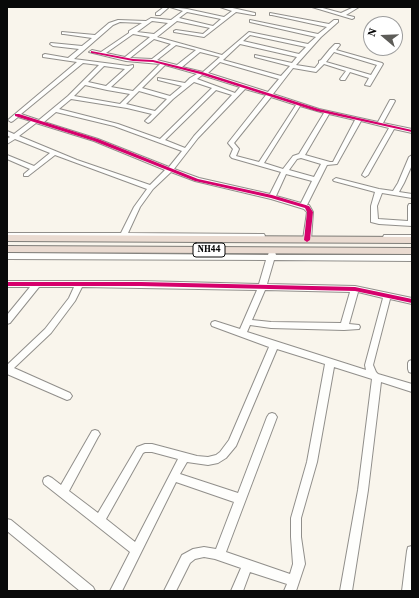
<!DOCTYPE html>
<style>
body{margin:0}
#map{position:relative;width:419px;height:598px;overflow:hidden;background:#f9f5ec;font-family:"Source Serif 4",serif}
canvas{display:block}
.frame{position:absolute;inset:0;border:8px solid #090909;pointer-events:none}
.north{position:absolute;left:363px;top:16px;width:40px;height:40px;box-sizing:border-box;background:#fff;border:1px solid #9d9d9d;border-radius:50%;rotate:289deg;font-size:11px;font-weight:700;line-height:16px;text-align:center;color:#090909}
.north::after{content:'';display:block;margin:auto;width:14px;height:18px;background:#5d5c58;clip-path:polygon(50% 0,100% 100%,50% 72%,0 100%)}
</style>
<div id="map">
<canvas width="419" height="598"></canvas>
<div class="frame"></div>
<div class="north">N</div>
</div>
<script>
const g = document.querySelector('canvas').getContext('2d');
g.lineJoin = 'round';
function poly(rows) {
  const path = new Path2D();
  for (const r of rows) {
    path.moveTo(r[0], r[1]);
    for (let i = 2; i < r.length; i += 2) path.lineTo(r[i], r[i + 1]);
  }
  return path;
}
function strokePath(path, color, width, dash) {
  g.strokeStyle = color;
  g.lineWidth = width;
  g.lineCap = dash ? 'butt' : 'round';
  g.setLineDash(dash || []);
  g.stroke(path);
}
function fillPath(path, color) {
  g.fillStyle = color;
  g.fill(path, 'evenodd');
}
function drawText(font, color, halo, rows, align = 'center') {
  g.font = font + ' "Source Serif 4",serif';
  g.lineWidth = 4;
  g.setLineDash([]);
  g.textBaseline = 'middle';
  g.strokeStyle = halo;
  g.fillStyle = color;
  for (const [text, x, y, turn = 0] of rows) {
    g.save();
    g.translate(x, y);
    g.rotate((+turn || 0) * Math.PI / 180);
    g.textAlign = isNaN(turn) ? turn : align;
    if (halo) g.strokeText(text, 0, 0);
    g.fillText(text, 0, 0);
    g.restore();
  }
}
const minor = poly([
 [164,7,169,7,160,15,156,15,156,13,164,7],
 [170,7,187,9,224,17,232,11,220,7,228,7,255,13,255,15,253,15,236,12,204,37,174,32,174,31,176,30,203,34,210,28,177,21,157,37,222,55,249,32,308,44,316,37,250,22,250,20,318,34,327,27,272,15,270,15,270,13,329,24,334,20,338,20,338,22,321,37,296,65,315,68,319,63,319,61,321,60,330,49,335,44,339,44,340,45,336,50,382,63,383,64,370,86,365,85,369,78,350,72,345,80,341,80,340,79,346,71,324,64,316,72,293,68,273,94,319,109,378,122,390,100,394,100,395,101,383,123,412,129,412,133,394,129,368,175,365,177,362,175,389,128,361,121,337,164,327,165,307,205,309,205,313,212,311,240,307,242,303,240,307,212,304,209,271,199,195,181,171,172,153,189,140,207,128,233,261,234,264,234,265,236,264,238,126,238,122,240,118,238,7,237,7,233,121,233,134,207,147,189,55,155,28,176,24,176,24,174,30,169,7,159,7,155,34,166,50,153,15,139,7,144,7,139,10,137,7,135,7,131,14,134,31,121,18,117,13,121,11,122,8,120,77,62,43,57,43,55,45,54,68,58,79,49,53,46,50,44,51,43,82,46,92,38,64,34,62,34,62,32,95,35,109,23,118,20,146,21,151,18,171,20,183,11,170,7],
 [187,12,221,19,213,26,179,18,187,12],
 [152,21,168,23,154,34,137,32,152,21],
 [120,22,142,23,129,31,129,33,101,52,92,50,89,52,126,61,160,64,133,91,111,87,133,67,133,65,128,66,74,59,113,25,120,22],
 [133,34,150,37,125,57,106,53,133,34],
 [250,35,306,47,299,54,243,41,250,35],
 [154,39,171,44,152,59,130,58,154,39],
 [240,44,297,57,292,63,255,55,255,57,290,66,281,76,223,60,240,44],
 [176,45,196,50,177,65,157,60,176,45],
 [200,52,220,57,203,72,182,67,200,52],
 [334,52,377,65,371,75,326,62,334,52],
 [220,62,279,79,268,92,208,73,220,62],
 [83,63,99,65,68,96,39,120,21,114,83,63],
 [165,65,197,74,190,78,185,83,158,78,158,80,182,86,170,96,142,88,165,65],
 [104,66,125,69,106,86,88,82,104,66],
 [202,75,240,87,235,93,197,79,202,75],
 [194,82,212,88,160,139,118,124,59,109,71,99,127,108,152,114,145,121,148,123,150,122,173,99,194,82],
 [85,85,107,90,130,94,120,104,74,96,85,85],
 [245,89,266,95,228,143,233,149,230,156,232,158,281,172,270,194,199,178,174,169,198,138,245,89],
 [216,90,232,95,194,136,185,148,165,140,216,90],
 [139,91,167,99,155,111,126,104,139,91],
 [271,97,296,105,259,162,236,156,239,149,234,143,271,97],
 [300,106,324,113,299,154,293,156,283,169,264,163,300,106],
 [56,112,114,126,182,151,169,167,98,139,44,122,56,112],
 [329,114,355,120,333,162,330,162,305,155,329,114],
 [36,123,94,141,165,170,150,185,77,160,19,136,36,123],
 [301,158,321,164,314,177,289,170,297,159,301,158],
 [286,174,312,181,301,203,276,196,286,174],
 [312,7,319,7,341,13,354,7,359,7,346,15,354,17,354,18,352,19,312,7],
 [412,155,412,165,404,183,399,192,412,194,412,198,382,193,377,206,378,219,408,221,408,206,409,204,412,204,412,226,379,224,371,222,371,206,375,192,334,181,333,180,336,178,379,189,393,191,398,183,409,157,412,155],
 [384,235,412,235,412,239,387,239,383,237,384,235],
 [272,251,275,252,276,255,412,255,412,261,274,260,267,284,355,286,412,298,412,304,390,299,373,365,376,372,378,374,412,384,412,392,381,382,368,490,352,591,340,591,358,490,372,379,334,367,317,462,301,518,301,537,305,564,296,591,284,591,287,584,250,572,243,591,231,591,241,568,215,559,204,557,195,559,190,563,176,591,164,591,182,555,193,549,204,547,216,549,234,502,176,482,122,591,110,591,130,552,44,484,43,481,44,478,48,476,52,478,61,485,92,431,95,430,98,431,100,434,98,437,69,491,98,513,137,447,145,444,152,444,197,456,208,457,216,455,220,452,229,440,269,347,212,326,211,324,212,322,215,321,240,329,257,290,82,287,75,301,51,333,14,368,70,393,72,396,70,399,67,400,7,374,7,365,45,329,69,298,74,287,39,287,10,323,7,324,7,315,30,287,7,287,7,281,141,281,259,284,266,260,7,259,7,253,268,255,269,252,272,251],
 [265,290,350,292,341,323,271,322,252,320,265,290],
 [358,292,383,298,365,365,366,370,247,332,250,325,271,328,344,330,359,329,360,327,359,325,349,324,358,292],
 [277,349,325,364,307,462,291,518,291,537,293,564,290,574,226,552,277,417,275,414,272,413,269,414,267,417,238,493,180,474,187,462,208,465,218,463,226,458,236,446,277,349],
 [145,452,152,452,178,459,135,542,106,519,143,453,145,452],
 [412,360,412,373,409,372,408,369,408,363,409,361,412,360],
 [7,519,11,520,93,587,95,591,80,591,7,531,7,519],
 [412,546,412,591,402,591,407,551,408,547,412,546]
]);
const highway = poly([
 [7,235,412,237,412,243,7,241,7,235],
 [7,246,412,248,412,254,7,252,7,246]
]);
const cycleway = poly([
 [91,51,133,59,153,60,202,72,319,109,412,130,412,132,316,111,200,74,153,62,133,61,92,53,91,53,91,51],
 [15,114,19,114,98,139,198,179,272,195,309,206,313,212,310,240,307,242,304,240,307,212,305,208,271,198,195,181,94,141,15,116,15,114],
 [7,282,141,282,355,287,412,299,412,303,355,291,141,286,7,286,7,282]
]);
const shields = [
 [209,250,32]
];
const shieldNames = [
 ["NH44",209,250]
];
strokePath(minor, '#918f8b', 2);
strokePath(highway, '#7e7d78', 2);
fillPath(minor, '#fefefc');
fillPath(highway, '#eadbd1');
fillPath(cycleway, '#d6006c');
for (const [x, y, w] of shields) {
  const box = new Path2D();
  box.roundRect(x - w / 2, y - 7, w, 14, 3);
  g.fillStyle = '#fff';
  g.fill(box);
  strokePath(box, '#090909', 1);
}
drawText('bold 9px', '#090909', null, shieldNames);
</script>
